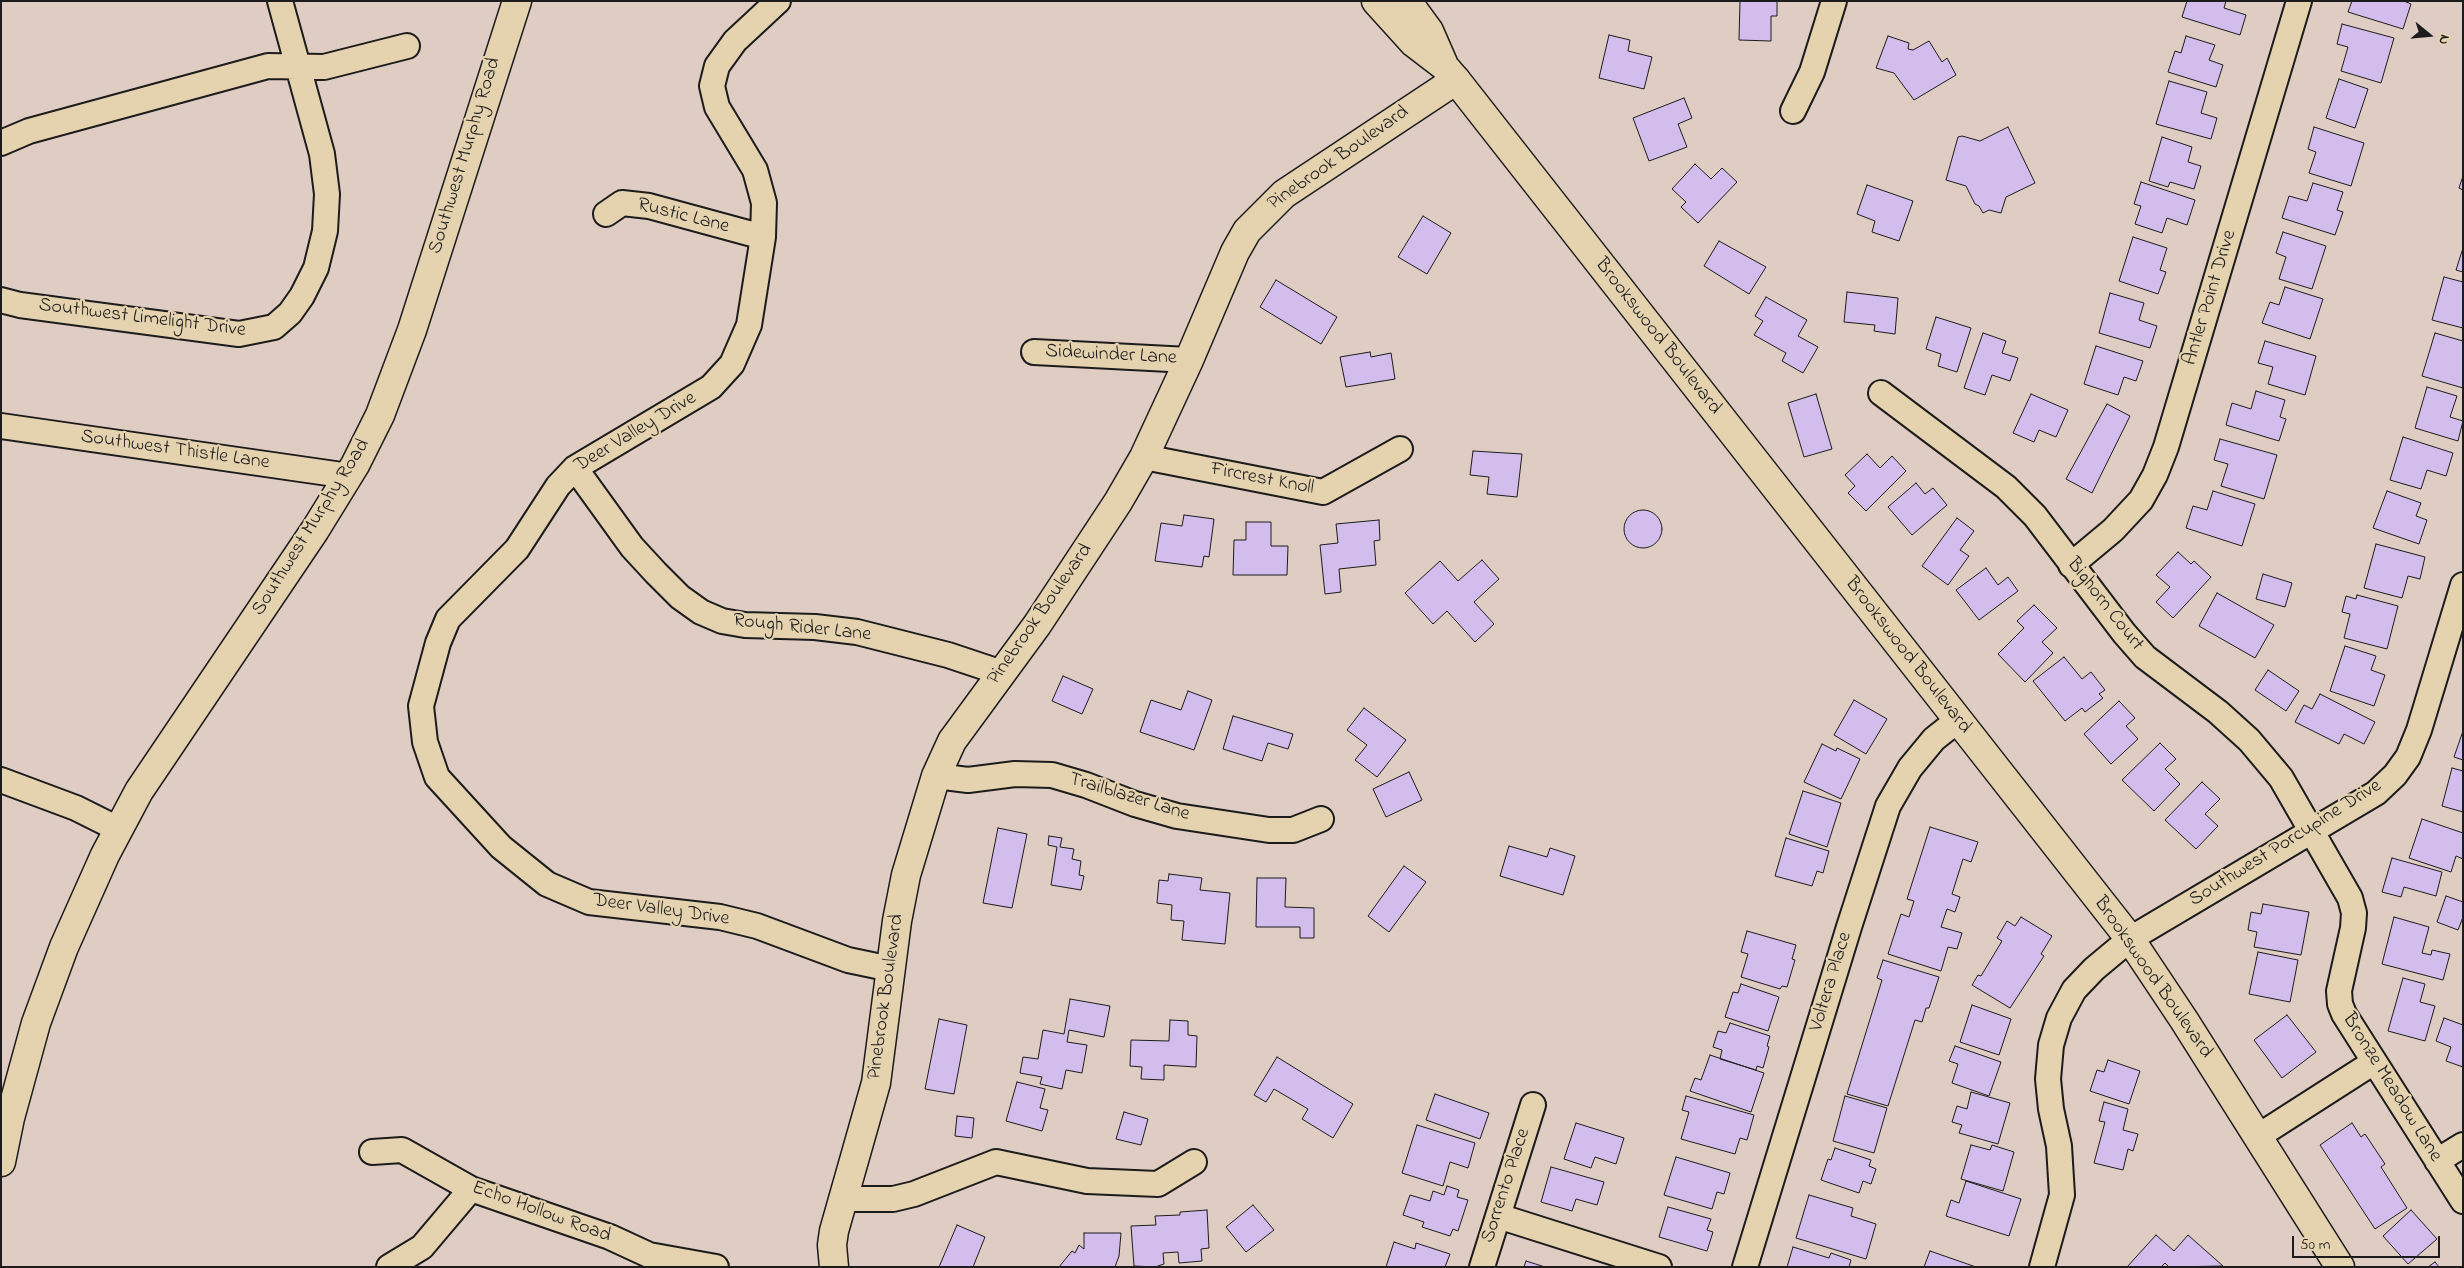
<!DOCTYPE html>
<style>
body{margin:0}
#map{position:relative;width:2464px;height:1268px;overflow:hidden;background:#dfccc2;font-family:"Indie Flower",sans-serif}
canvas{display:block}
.frame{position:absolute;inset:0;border:2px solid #1c1c1c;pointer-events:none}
.north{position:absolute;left:2404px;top:10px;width:50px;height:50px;-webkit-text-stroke:4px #e5d2af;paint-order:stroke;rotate:107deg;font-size:14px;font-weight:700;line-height:20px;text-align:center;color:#1c1c1c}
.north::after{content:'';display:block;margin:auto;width:18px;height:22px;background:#1c1c1c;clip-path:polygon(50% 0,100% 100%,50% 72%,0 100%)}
.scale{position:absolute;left:2292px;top:1236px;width:148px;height:22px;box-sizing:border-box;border:2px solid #1c1c1c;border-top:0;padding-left:6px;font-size:15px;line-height:18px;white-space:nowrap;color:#1c1c1c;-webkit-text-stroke:4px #e5d2af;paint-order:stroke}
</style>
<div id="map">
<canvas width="2464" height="1268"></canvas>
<div class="frame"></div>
<div class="north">N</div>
<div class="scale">50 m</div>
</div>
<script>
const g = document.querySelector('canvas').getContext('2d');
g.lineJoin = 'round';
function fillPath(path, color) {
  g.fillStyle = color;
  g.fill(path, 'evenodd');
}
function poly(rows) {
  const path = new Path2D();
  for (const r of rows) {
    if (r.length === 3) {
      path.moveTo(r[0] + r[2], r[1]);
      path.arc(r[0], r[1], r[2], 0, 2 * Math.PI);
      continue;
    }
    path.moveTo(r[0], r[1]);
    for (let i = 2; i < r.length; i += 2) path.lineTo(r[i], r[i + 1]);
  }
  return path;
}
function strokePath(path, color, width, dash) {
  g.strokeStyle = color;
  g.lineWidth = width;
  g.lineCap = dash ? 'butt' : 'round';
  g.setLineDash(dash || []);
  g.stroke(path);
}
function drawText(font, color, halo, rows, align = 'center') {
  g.font = font + ' "Indie Flower",sans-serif';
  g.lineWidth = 4.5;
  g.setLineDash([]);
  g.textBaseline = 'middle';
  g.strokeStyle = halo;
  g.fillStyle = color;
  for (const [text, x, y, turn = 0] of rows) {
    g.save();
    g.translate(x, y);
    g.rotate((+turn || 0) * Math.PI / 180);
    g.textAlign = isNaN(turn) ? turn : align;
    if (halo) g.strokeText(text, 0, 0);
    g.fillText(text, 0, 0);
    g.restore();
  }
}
const building = poly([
 [1740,1,1777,1,1777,16,1771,16,1771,41,1739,40,1740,1],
 [2187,1,2226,1,2224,8,2246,15,2240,35,2182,17,2187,1],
 [2352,1,2404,1,2411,4,2403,29,2348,12,2352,1],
 [2342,24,2394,38,2381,83,2341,71,2348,47,2337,44,2342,24],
 [1609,35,1630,40,1628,51,1652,57,1644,89,1599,78,1609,35],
 [1888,36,1909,43,1908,49,1913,50,1929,41,1942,62,1947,58,1956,75,1914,100,1894,73,1876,68,1888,36],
 [2186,36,2215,45,2209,60,2223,65,2216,87,2168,72,2175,51,2181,53,2186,36],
 [2339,79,2368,89,2355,128,2326,118,2339,79],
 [2169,81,2207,92,2201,113,2217,118,2211,139,2156,124,2169,81],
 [1684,98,1692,118,1678,124,1687,147,1649,161,1633,118,1684,98],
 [2008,127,2035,183,2006,197,2001,213,1989,210,1983,213,1979,206,1975,204,1966,186,1946,180,1958,137,1962,136,1980,141,2008,127],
 [2314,127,2364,143,2351,186,2309,173,2316,152,2308,149,2314,127],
 [2162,137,2192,147,2188,162,2201,166,2194,189,2170,182,2168,187,2149,181,2162,137],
 [1695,164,1711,179,1722,168,1737,182,1698,223,1681,207,1686,202,1672,189,1695,164],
 [2463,176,2463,190,2459,188,2463,176],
 [2141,182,2195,200,2187,225,2167,218,2162,233,2135,224,2141,206,2134,204,2141,182],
 [2313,183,2343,192,2337,210,2343,212,2335,235,2282,218,2289,196,2307,201,2313,183],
 [1867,185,1913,201,1899,241,1872,232,1875,221,1857,214,1867,185],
 [1423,216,1451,233,1427,274,1398,257,1423,216],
 [2283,232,2326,246,2312,289,2279,279,2286,257,2276,253,2283,232],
 [2133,237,2167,248,2160,270,2166,272,2158,294,2119,281,2133,237],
 [1719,241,1766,267,1749,294,1704,266,1719,241],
 [2463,248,2463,272,2456,270,2463,248],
 [2444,277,2463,282,2463,328,2432,320,2444,277],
 [1276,280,1337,317,1321,344,1260,307,1276,280],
 [2285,287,2323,299,2310,339,2262,323,2270,302,2279,305,2285,287],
 [1847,292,1898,298,1895,334,1874,331,1875,325,1844,322,1847,292],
 [2110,293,2144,303,2139,320,2157,326,2150,348,2099,333,2110,293],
 [1766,297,1807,320,1798,336,1818,347,1803,373,1782,361,1786,353,1754,335,1763,321,1755,316,1766,297],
 [1936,317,1971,328,1957,372,1938,366,1941,354,1926,349,1936,317],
 [1983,333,2006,341,2002,353,2018,358,2010,381,1992,375,1985,395,1964,388,1983,333],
 [2435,333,2463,341,2463,388,2422,376,2435,333],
 [2265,341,2316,356,2305,395,2268,384,2273,367,2258,363,2265,341],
 [2096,346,2143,361,2136,381,2124,377,2118,395,2084,384,2096,346],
 [1370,352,1371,357,1391,353,1395,379,1346,387,1340,357,1370,352],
 [2427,387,2457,396,2450,417,2463,421,2458,441,2415,428,2427,387],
 [2256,391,2285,400,2280,417,2286,419,2279,441,2226,425,2232,403,2251,409,2256,391],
 [1816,394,1832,449,1804,457,1788,403,1816,394],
 [2031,394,2068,410,2056,437,2039,430,2034,442,2013,433,2031,394],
 [2107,404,2130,416,2092,493,2066,479,2107,404],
 [2403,437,2453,453,2446,476,2427,470,2421,489,2390,480,2403,437],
 [2220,439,2277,455,2264,499,2221,486,2228,464,2214,460,2220,439],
 [1473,451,1522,454,1517,497,1487,494,1489,477,1470,475,1473,451],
 [1867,454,1880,468,1892,456,1906,471,1866,511,1848,493,1855,486,1845,475,1867,454],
 [1916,483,1925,494,1933,488,1947,505,1912,535,1888,507,1916,483],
 [2213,491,2255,504,2242,546,2186,528,2193,506,2207,510,2213,491],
 [2387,491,2421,503,2416,516,2427,520,2419,544,2373,528,2387,491],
 [1643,529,19],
 [1184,515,1214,519,1209,557,1204,556,1202,567,1155,561,1161,523,1182,526,1184,515],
 [1957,518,1974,531,1960,550,1969,556,1948,585,1922,566,1957,518],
 [1379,520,1380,540,1374,541,1376,565,1339,569,1341,592,1325,594,1320,545,1338,543,1336,524,1379,520],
 [1246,522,1271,522,1271,546,1288,546,1287,575,1233,575,1234,540,1246,540,1246,522],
 [2376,544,2425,557,2420,579,2408,576,2402,598,2364,588,2376,544],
 [2178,552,2191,564,2194,561,2211,577,2173,618,2156,602,2170,587,2156,575,2178,552],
 [1482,560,1499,579,1474,602,1494,624,1475,642,1447,611,1433,624,1405,593,1440,561,1458,581,1482,560],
 [1986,568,1998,585,2008,577,2018,591,1979,620,1956,590,1986,568],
 [2263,574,2292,583,2285,607,2256,599,2263,574],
 [2217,593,2274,625,2255,658,2199,626,2217,593],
 [2357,595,2398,606,2387,649,2344,638,2350,614,2342,612,2346,596,2356,599,2357,595],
 [2034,605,2057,628,2042,642,2053,653,2025,682,1998,654,2024,628,2017,621,2034,605],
 [2345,646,2376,656,2371,670,2385,675,2374,706,2330,691,2345,646],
 [2064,657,2082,679,2091,672,2105,690,2099,694,2103,698,2085,712,2082,708,2065,721,2033,681,2064,657],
 [2268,670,2299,691,2286,711,2255,690,2268,670],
 [1063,676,1093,689,1082,714,1052,701,1063,676],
 [1188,691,1212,700,1194,750,1140,732,1151,700,1181,710,1188,691],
 [2320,694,2375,722,2364,744,2344,734,2339,744,2295,722,2304,705,2312,709,2320,694],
 [1854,700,1887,719,1866,754,1834,735,1854,700],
 [2119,701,2135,718,2126,726,2138,739,2111,764,2084,734,2119,701],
 [1364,708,1406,740,1377,777,1355,760,1367,745,1347,730,1364,708],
 [1233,716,1293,734,1288,749,1268,743,1262,761,1223,749,1233,716],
 [2463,731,2463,760,2454,757,2463,731],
 [2160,743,2176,759,2165,769,2180,784,2154,811,2122,780,2160,743],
 [1822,744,1836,751,1837,748,1860,759,1841,799,1804,782,1822,744],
 [2452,768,2463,771,2463,812,2442,806,2452,768],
 [1409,772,1422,800,1386,817,1373,789,1409,772],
 [2202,782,2220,799,2205,814,2218,826,2196,849,2165,820,2202,782],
 [1803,791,1841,803,1827,847,1789,834,1803,791],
 [2422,819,2463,833,2463,859,2456,856,2451,872,2409,858,2422,819],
 [1930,827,1978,842,1971,862,1963,859,1952,894,1960,897,1955,912,1947,909,1941,927,1962,933,1957,949,1948,947,1941,971,1888,954,1901,914,1909,917,1914,901,1907,899,1930,827],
 [998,828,1027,834,1012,908,983,903,998,828],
 [1049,836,1062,838,1060,847,1074,849,1072,859,1081,861,1079,875,1084,876,1081,890,1051,885,1057,847,1048,845,1049,836],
 [1786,838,1829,851,1823,873,1817,871,1812,886,1775,876,1786,838],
 [1509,846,1547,857,1550,848,1575,856,1563,895,1500,876,1509,846],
 [2392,858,2442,872,2436,896,2404,887,2401,897,2382,892,2392,858],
 [1404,866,1426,882,1389,932,1368,916,1404,866],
 [1169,874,1202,878,1200,890,1230,893,1225,944,1182,940,1184,921,1171,920,1172,905,1157,903,1159,880,1168,881,1169,874],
 [1257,878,1286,878,1285,907,1314,908,1314,938,1300,938,1300,927,1256,927,1257,878],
 [2446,896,2463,902,2463,917,2458,930,2437,922,2446,896],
 [2263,904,2309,912,2301,955,2254,947,2257,932,2248,930,2251,912,2261,914,2263,904],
 [2021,917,2052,936,2041,954,2044,956,2010,1008,1972,985,1978,975,1981,976,2002,941,1997,938,2007,921,2015,926,2021,917],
 [2394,917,2429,927,2422,953,2431,955,2432,950,2450,954,2443,980,2382,964,2394,917],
 [1747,931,1796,945,1792,959,1795,960,1787,987,1782,986,1780,989,1741,977,1748,954,1741,952,1747,931],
 [2258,952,2298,960,2290,1002,2249,994,2258,952],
 [1883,960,1939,977,1929,1008,1926,1008,1922,1022,1915,1020,1888,1106,1847,1094,1882,980,1877,978,1883,960],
 [2403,978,2425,984,2420,1002,2435,1006,2425,1041,2388,1031,2403,978],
 [1741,984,1779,997,1768,1031,1725,1017,1733,992,1738,993,1741,984],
 [1070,999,1110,1006,1104,1037,1069,1030,1067,1042,1087,1045,1082,1073,1066,1070,1062,1089,1040,1084,1042,1077,1020,1073,1023,1057,1038,1059,1043,1030,1064,1034,1070,999],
 [1972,1005,2011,1019,1999,1055,1960,1042,1972,1005],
 [2287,1015,2316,1052,2282,1078,2254,1040,2287,1015],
 [2444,1018,2463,1025,2463,1067,2446,1061,2451,1047,2436,1041,2444,1018],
 [939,1019,967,1025,954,1094,925,1089,939,1019],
 [1170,1020,1188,1021,1188,1035,1197,1036,1196,1067,1164,1065,1164,1080,1141,1079,1142,1067,1130,1066,1131,1040,1169,1041,1170,1020],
 [1730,1023,1770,1036,1767,1046,1769,1047,1763,1068,1757,1066,1756,1070,1720,1059,1722,1050,1713,1047,1718,1031,1726,1033,1730,1023],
 [1955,1046,2001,1062,1989,1096,1952,1083,1958,1064,1949,1061,1955,1046],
 [1710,1055,1764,1073,1751,1112,1690,1091,1695,1078,1701,1080,1710,1055],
 [1277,1057,1353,1104,1333,1138,1302,1119,1308,1109,1274,1089,1266,1102,1254,1095,1277,1057],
 [2108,1060,2140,1071,2129,1104,2090,1091,2097,1070,2104,1072,2108,1060],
 [1017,1082,1045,1089,1040,1108,1048,1110,1042,1131,1006,1121,1017,1082],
 [1971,1092,2010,1103,1998,1144,1959,1133,1962,1125,1952,1122,1957,1106,1967,1109,1971,1092],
 [1435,1094,1489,1113,1480,1139,1426,1120,1435,1094],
 [1686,1096,1754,1115,1747,1140,1740,1138,1735,1154,1681,1139,1689,1112,1682,1110,1686,1096],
 [1845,1096,1887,1108,1874,1153,1833,1141,1845,1096],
 [2104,1102,2128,1109,2123,1130,2138,1134,2133,1151,2128,1149,2123,1170,2094,1163,2105,1122,2099,1121,2104,1102],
 [1124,1112,1148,1119,1141,1145,1116,1139,1124,1112],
 [957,1116,974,1118,972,1138,955,1136,957,1116],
 [1576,1123,1624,1138,1616,1164,1595,1157,1591,1168,1564,1159,1576,1123],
 [2352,1123,2361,1137,2365,1134,2385,1164,2381,1167,2407,1208,2375,1229,2320,1145,2352,1123],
 [1417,1125,1475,1143,1468,1168,1450,1162,1443,1186,1402,1173,1417,1125],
 [1971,1145,1990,1150,1992,1145,2014,1152,2003,1191,1961,1179,1971,1145],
 [1835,1148,1871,1160,1869,1166,1876,1169,1871,1184,1863,1181,1859,1193,1821,1180,1828,1159,1831,1160,1835,1148],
 [1676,1157,1730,1173,1724,1194,1717,1192,1712,1209,1664,1195,1676,1157],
 [1551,1167,1604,1182,1597,1205,1576,1199,1572,1211,1541,1202,1551,1167],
 [1966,1181,2021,1199,2009,1236,1946,1216,1951,1200,1959,1203,1966,1181],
 [1447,1186,1459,1190,1457,1197,1468,1200,1458,1231,1453,1229,1450,1236,1422,1227,1424,1222,1403,1215,1410,1195,1430,1201,1433,1191,1444,1195,1447,1186],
 [1809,1195,1853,1208,1851,1216,1876,1224,1866,1259,1796,1238,1809,1195],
 [1253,1205,1274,1230,1246,1252,1226,1227,1253,1205],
 [1668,1207,1711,1219,1707,1230,1713,1232,1707,1251,1659,1237,1668,1207],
 [1207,1210,1209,1248,1201,1249,1202,1261,1179,1263,1178,1252,1163,1253,1164,1264,1155,1267,1134,1266,1131,1226,1156,1225,1155,1216,1180,1215,1180,1212,1207,1210],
 [2411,1210,2437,1239,2408,1264,2383,1236,2411,1210],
 [957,1225,985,1237,973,1267,939,1267,957,1225],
 [1084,1233,1121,1233,1119,1256,1115,1267,1059,1267,1072,1251,1075,1253,1079,1245,1084,1249,1084,1233],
 [2156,1235,2174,1251,2188,1235,2223,1266,2169,1267,2165,1263,2161,1267,2127,1267,2156,1235],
 [1394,1242,1415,1249,1416,1243,1450,1254,1445,1267,1386,1267,1394,1242],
 [1793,1247,1829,1258,1831,1253,1851,1260,1849,1267,1787,1267,1793,1247],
 [1930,1251,1976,1267,1924,1267,1930,1251],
 [1526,1261,1545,1267,1524,1267,1526,1261],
 [2435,1262,2439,1267,2428,1267,2435,1262]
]);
const minor = poly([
 [778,1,735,41,717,66,712,86,717,107,755,170,764,203,763,237,749,325,732,364,711,387,575,468,558,486,517,549,448,619,438,643,421,706,425,742,437,777,501,847,547,884,589,902,720,917,757,926,848,960,891,969],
 [1793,111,1812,72,1834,1],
 [1,143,29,131,268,66,324,67,407,46],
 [606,214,622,203,649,206,763,237],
 [1,300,20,305,239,334,274,327,290,313,302,296,316,268,325,231,327,194,322,154,280,1],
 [1034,352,1189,360],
 [1881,393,2006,487,2035,516,2124,633,2145,657,2218,712,2249,740,2281,778,2350,898,2354,913,2353,928,2339,991,2340,1004,2344,1014,2463,1201],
 [1,426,349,476],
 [1144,457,1323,492,1400,449],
 [575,468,632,547,656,573,680,597,701,612,722,621,745,625,815,627,857,632,948,655,1002,673],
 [2071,565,2113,530,2141,500,2155,475,2166,447,2299,1],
 [936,776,968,780,1015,774,1052,775,1086,785,1135,804,1177,816,1269,830,1293,830,1321,819],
 [1,780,76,808,118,829],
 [2257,1137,2374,1062],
 [372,1152,402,1150,471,1189,610,1237,649,1255,716,1267],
 [2437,1161,2463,1145],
 [842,1199,893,1199,914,1194,996,1162,1087,1181,1158,1184,1194,1162],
 [1498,1216,1659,1267],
 [389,1267,422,1247,471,1189],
 [1482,1267,1533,1105],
 [1745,1267,1849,927,1888,806,1910,768,1934,739,1958,720],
 [2042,1267,2062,1195,2059,1146,2051,1109,2048,1079,2051,1045,2059,1018,2074,990,2094,969,2130,939,2376,793,2395,775,2408,757,2419,730,2463,585]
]);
const tertiary = poly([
 [834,1267,832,1245,834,1231,876,1083,897,921,906,875,936,776,952,741,1037,625,1118,502,1144,457,1189,360,1235,252,1247,231,1284,194,1456,80]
]);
const secondary = poly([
 [1376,1,1414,43,1444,66,1456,80,2130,939,2184,1020,2340,1267],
 [1407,1,1429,31,1443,63],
 [1,1162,10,1118,36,1023,64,947,105,855,139,791,315,530,355,465,380,415,412,330,517,1]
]);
const streetNames = [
 ["Southwest Murphy Road",466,156,-73],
 ["Pinebrook Boulevard",1339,159,-35],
 ["Rustic Lane",683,217,14],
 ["Antler Point Drive",2211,298,-73],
 ["Southwest Limelight Drive",142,319,7],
 ["Brookswood Boulevard",1657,337,52],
 ["Sidewinder Lane",1111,356,3],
 ["Deer Valley Drive",636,433,-31],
 ["Southwest Thistle Lane",175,451,8],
 ["Fircrest Knoll",1262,480,11],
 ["Southwest Murphy Road",312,528,-58],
 ["Bighorn Court",2104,605,52],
 ["Pinebrook Boulevard",1041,615,-55],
 ["Rough Rider Lane",802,629,6],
 ["Brookswood Boulevard",1907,656,52],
 ["Trailblazer Lane",1129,798,17],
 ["Southwest Porcupine Drive",2286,844,-32],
 ["Deer Valley Drive",661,911,8],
 ["Brookswood Boulevard",2152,978,55],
 ["Voltera Place",1832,982,-73],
 ["Pinebrook Boulevard",887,997,-82],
 ["Bronze Meadow Lane",2391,1088,58],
 ["Sorrento Place",1507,1186,-72],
 ["Echo Hollow Road",541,1213,20]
];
fillPath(building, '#d2bded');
strokePath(building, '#1c1c1c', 1);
strokePath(minor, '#1c1c1c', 28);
strokePath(tertiary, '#1c1c1c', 31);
strokePath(secondary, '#1c1c1c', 31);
strokePath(minor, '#e5d2af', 24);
strokePath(tertiary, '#e5d2af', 28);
strokePath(secondary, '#e5d2af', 28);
drawText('20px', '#1c1c1c', '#e5d2af', streetNames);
</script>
